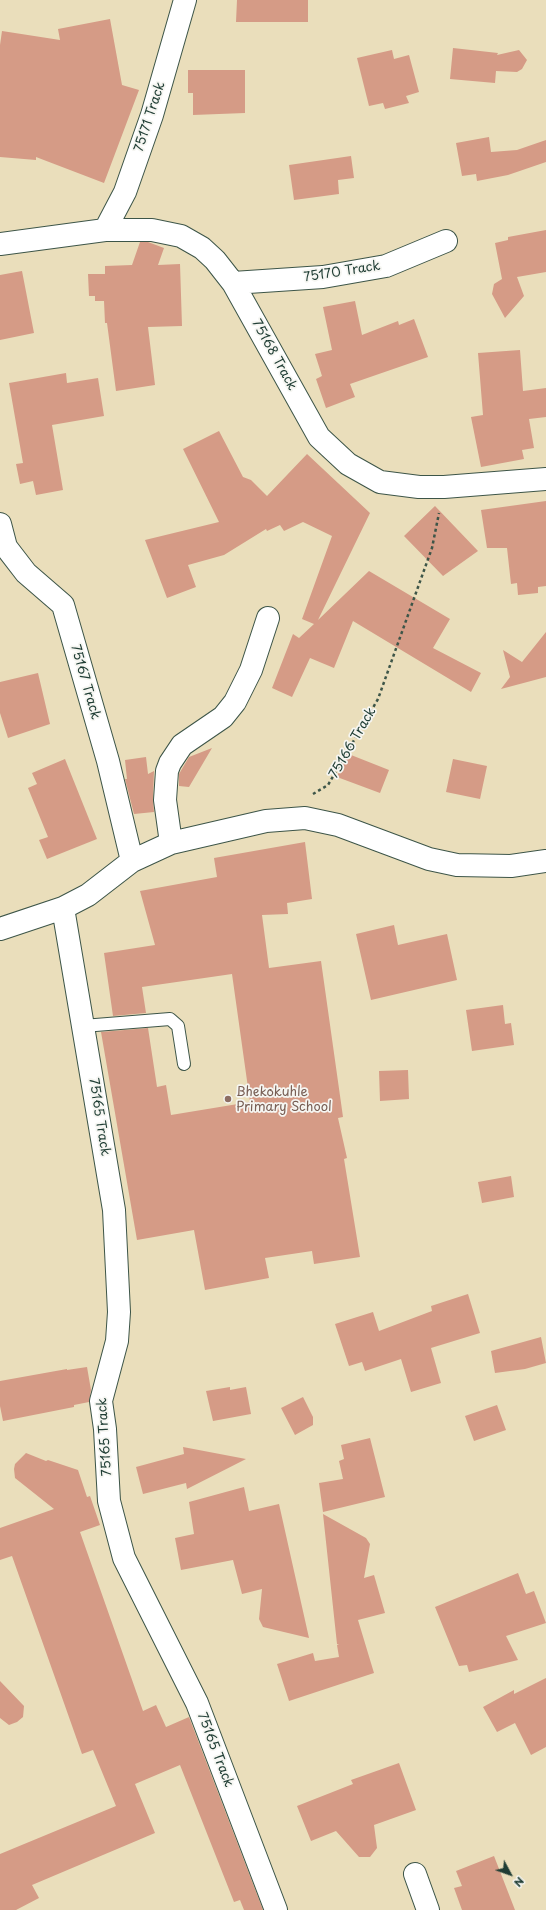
<!DOCTYPE html>
<style>
body{margin:0}
#map{position:relative;width:546px;height:1910px;overflow:hidden;background:#eadebb;font-family:"Playpen Sans",sans-serif}
canvas{display:block}
.north{position:absolute;left:490px;top:1854px;width:40px;height:40px;-webkit-text-stroke:3px #f6f6f2;paint-order:stroke;rotate:131deg;font-size:11px;font-weight:700;line-height:16px;text-align:center;color:#1f3d34}
.north::after{content:'';display:block;margin:auto;width:14px;height:18px;background:#1f3d34;clip-path:polygon(50% 0,100% 100%,50% 72%,0 100%)}
</style>
<div id="map">
<canvas width="546" height="1910"></canvas>
<div class="north">N</div>
</div>
<script>
const g = document.querySelector('canvas').getContext('2d');
g.lineJoin = 'round';
function fillPath(path, color) {
  g.fillStyle = color;
  g.fill(path, 'evenodd');
}
function poly(rows) {
  const path = new Path2D();
  for (const r of rows) {
    path.moveTo(r[0], r[1]);
    for (let i = 2; i < r.length; i += 2) path.lineTo(r[i], r[i + 1]);
  }
  return path;
}
function strokePath(path, color, width, dash) {
  g.strokeStyle = color;
  g.lineWidth = width;
  g.lineCap = dash ? 'butt' : 'round';
  g.setLineDash(dash || []);
  g.stroke(path);
}
function drawText(font, color, halo, rows, align = 'center') {
  g.font = font + ' "Playpen Sans",sans-serif';
  g.lineWidth = 3.5;
  g.setLineDash([]);
  g.textBaseline = 'middle';
  g.strokeStyle = halo;
  g.fillStyle = color;
  for (const [text, x, y, turn = 0] of rows) {
    g.save();
    g.translate(x, y);
    g.rotate((+turn || 0) * Math.PI / 180);
    g.textAlign = isNaN(turn) ? turn : align;
    if (halo) g.strokeText(text, 0, 0);
    g.fillText(text, 0, 0);
    g.restore();
  }
}
const building = poly([
 [237,0,308,0,308,22,236,22],
 [110,19,122,85,139,90,104,183,36,157,36,160,0,157,0,45,2,31,60,40,58,29],
 [453,48,498,53,497,55,519,50,527,60,522,69,517,72,496,71,495,83,450,79],
 [392,50,394,59,409,55,419,92,406,96,409,103,385,109,383,103,369,106,357,58],
 [188,70,245,70,245,113,193,115,193,93,188,93],
 [489,137,491,152,517,150,546,140,546,162,508,175,477,181,476,174,462,176,456,143],
 [351,156,354,178,338,180,339,194,294,200,289,165],
 [546,230,546,272,517,277,524,296,505,318,492,294,494,284,502,279,495,243,508,240,508,237],
 [140,242,148,242,164,248,158,265,180,264,182,326,148,327,155,385,116,391,107,323,105,323,104,301,95,301,95,296,89,296,88,274,105,274,105,266,132,265],
 [22,271,34,333,0,340,0,275],
 [355,301,362,335,398,321,399,325,414,319,428,357,350,384,355,397,326,408,316,379,322,376,315,354,332,350,323,307],
 [520,350,523,391,546,388,546,417,529,419,534,448,522,450,524,459,481,467,471,417,483,415,478,353],
 [66,373,67,383,98,378,104,416,52,425,63,490,36,495,33,481,20,484,16,464,23,463,9,383],
 [219,431,243,477,251,480,267,496,307,454,370,513,318,620,369,571,450,619,433,648,481,673,471,692,353,621,334,668,310,658,292,697,272,688,293,634,299,638,314,624,302,619,332,536,303,522,284,531,280,525,267,531,266,529,224,555,188,565,196,587,167,598,145,540,219,522,183,449],
 [546,501,546,586,538,587,538,593,518,595,517,583,511,584,507,548,487,548,481,510],
 [435,506,478,551,443,576,404,536],
 [546,632,546,677,501,689,510,677,503,650,522,662],
 [38,673,50,724,8,738,0,713,0,682],
 [212,748,189,787,179,786,179,774,189,757],
 [346,753,389,770,380,793,337,777],
 [146,757,148,774,154,771,153,799,154,812,134,814,125,779,127,779,125,760],
 [65,759,97,839,47,859,39,840,48,837,28,788,37,784,32,773],
 [453,759,487,766,480,799,446,792],
 [305,842,312,899,287,903,288,914,262,915,269,968,321,961,343,1117,338,1118,347,1158,344,1159,360,1257,314,1264,312,1251,265,1258,269,1278,205,1290,194,1230,137,1240,101,1032,148,1028,157,1087,166,1085,171,1115,250,1102,232,974,142,987,146,1013,113,1016,104,953,155,945,140,891,217,877,214,858],
 [394,925,398,945,447,934,457,980,371,1000,356,934],
 [503,1005,505,1024,511,1023,514,1045,472,1051,466,1010],
 [408,1070,409,1099,380,1101,379,1071],
 [511,1176,514,1197,482,1203,478,1182],
 [468,1294,480,1333,431,1348,441,1383,411,1392,401,1359,365,1371,362,1362,349,1366,335,1324,373,1312,379,1331,432,1311,431,1306],
 [541,1337,546,1363,525,1369,495,1373,491,1351],
 [87,1367,91,1390,89,1402,74,1405,74,1407,3,1421,0,1406,0,1381,67,1369,67,1370],
 [230,1387,230,1390,246,1387,251,1414,213,1421,206,1391],
 [303,1397,313,1417,313,1425,295,1435,281,1408],
 [497,1405,506,1430,474,1441,465,1416],
 [370,1438,385,1497,323,1512,319,1483,343,1479,339,1461,344,1459,341,1445],
 [183,1447,246,1459,187,1489,186,1483,143,1494,136,1467,184,1454],
 [26,1453,46,1461,48,1460,78,1470,87,1497,90,1496,100,1525,80,1532,143,1711,156,1705,166,1727,189,1717,263,1910,244,1910,240,1900,234,1902,180,1765,135,1784,155,1833,32,1885,39,1898,16,1910,0,1910,0,1854,116,1806,93,1750,82,1754,12,1556,0,1560,0,1528,54,1509,15,1478,14,1469,15,1464],
 [244,1487,249,1511,279,1504,309,1638,263,1627,259,1619,262,1589,242,1594,233,1560,181,1570,175,1538,194,1534,189,1502],
 [323,1514,366,1538,370,1544,364,1578,374,1575,385,1613,358,1620,374,1673,289,1701,277,1664,313,1653,315,1661,339,1657,337,1645,339,1645,337,1644],
 [518,1573,526,1594,534,1591,546,1623,506,1636,518,1660,469,1672,467,1665,459,1666,435,1607],
 [546,1678,546,1747,531,1755,515,1723,497,1732,483,1707,514,1690,514,1694],
 [0,1681,24,1706,23,1717,17,1722,9,1725,0,1718],
 [399,1763,416,1810,374,1825,377,1848,370,1857,359,1857,336,1831,311,1841,297,1806,353,1784,351,1780],
 [494,1856,515,1910,462,1910,454,1888,462,1886,456,1871]
]);
const path = poly([
 [313,794,328,785,378,699,432,548,439,513]
]);
const service = poly([
 [83,1026,170,1019,178,1026,184,1064]
]);
const minor = poly([
 [105,230,125,192,152,115,185,0],
 [0,244,105,230,152,230,181,236,202,248,215,260,233,283,319,437,348,464,380,482,419,487,444,487,546,479],
 [233,283,323,277,386,266,446,241],
 [0,524,6,547,26,573,63,605,108,761,132,861],
 [171,843,165,800,167,771,170,763,182,745,223,717,235,702,251,670,268,618],
 [63,908,114,1210,119,1312,117,1341,101,1401,105,1429,109,1501,124,1558,197,1703,276,1910],
 [0,929,63,908,88,895,132,861,171,843,266,821,305,818,338,825,429,859,457,865,511,866,546,861],
 [415,1874,428,1910]
]);
const markers = [
 [228,1099,4,"#8d6e63"]
];
const streetNames = [
 ["75171 Track",150,117,-72],
 ["75170 Track",342,272,-9],
 ["75168 Track",274,355,61],
 ["75167 Track",85,682,74],
 ["75166 Track",353,743,-60],
 ["75165 Track",99,1117,81],
 ["75165 Track",105,1437,-94],
 ["75165 Track",215,1750,69]
];
const educationNames = [
 ["Bhekokuhle",236,1092],
 ["Primary School",236,1107]
];
fillPath(building, '#d59b86');
strokePath(service, '#3d5548', 14);
strokePath(minor, '#3d5548', 24);
strokePath(path, '#3d5548', 2.5, [3, 3]);
strokePath(service, '#fff', 12);
strokePath(minor, '#fff', 22);
for (const [x, y, r, color] of markers) {
  const dot = new Path2D();
  dot.arc(x, y, r, 0, 2 * Math.PI);
  g.fillStyle = color;
  g.fill(dot);
  strokePath(dot, '#f6f6f2', 1.5);
}
drawText('13px', '#1f3d34', '#f6f6f2', streetNames);
drawText('13px', '#785e54', '#f6f6f2', educationNames, 'left');
</script>
